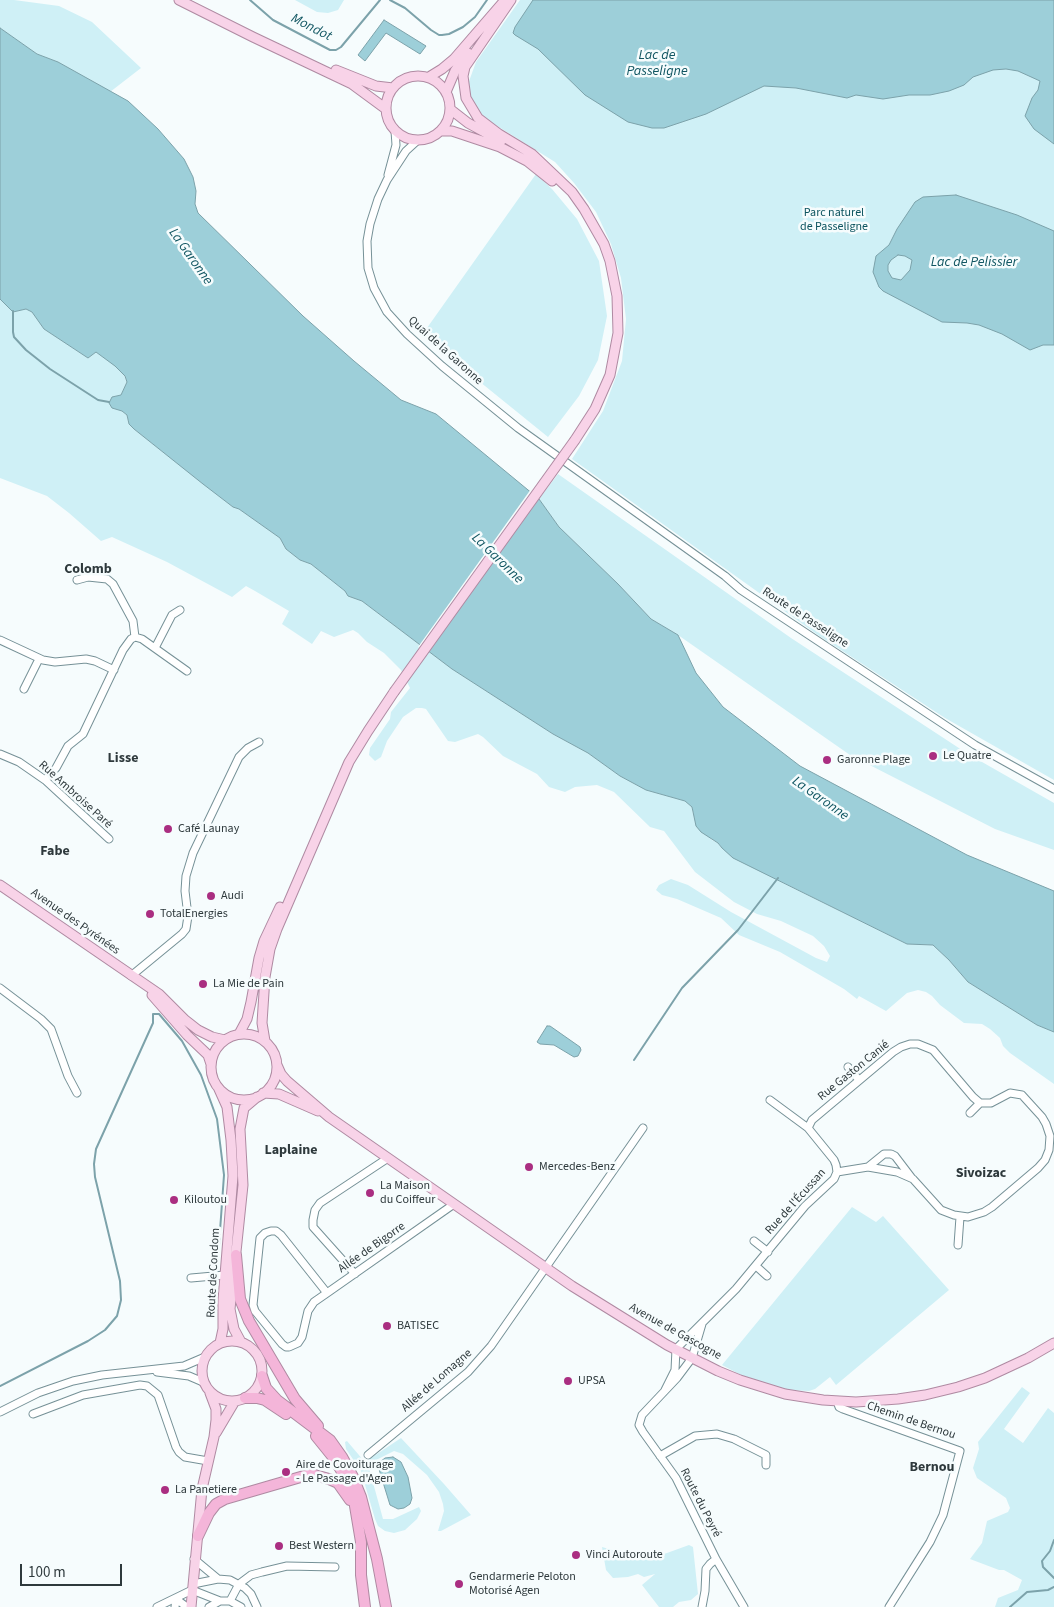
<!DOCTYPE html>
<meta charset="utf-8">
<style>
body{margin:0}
#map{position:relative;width:1054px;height:1607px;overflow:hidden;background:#f6fcfd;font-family:"Source Sans 3",sans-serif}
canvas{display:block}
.scale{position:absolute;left:20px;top:1564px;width:102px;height:22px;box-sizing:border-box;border:2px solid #2e393c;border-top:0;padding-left:6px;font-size:15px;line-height:18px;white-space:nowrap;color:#2e393c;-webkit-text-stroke:4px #f6fcfd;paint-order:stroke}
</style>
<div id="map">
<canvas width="1054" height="1607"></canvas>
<div class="scale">100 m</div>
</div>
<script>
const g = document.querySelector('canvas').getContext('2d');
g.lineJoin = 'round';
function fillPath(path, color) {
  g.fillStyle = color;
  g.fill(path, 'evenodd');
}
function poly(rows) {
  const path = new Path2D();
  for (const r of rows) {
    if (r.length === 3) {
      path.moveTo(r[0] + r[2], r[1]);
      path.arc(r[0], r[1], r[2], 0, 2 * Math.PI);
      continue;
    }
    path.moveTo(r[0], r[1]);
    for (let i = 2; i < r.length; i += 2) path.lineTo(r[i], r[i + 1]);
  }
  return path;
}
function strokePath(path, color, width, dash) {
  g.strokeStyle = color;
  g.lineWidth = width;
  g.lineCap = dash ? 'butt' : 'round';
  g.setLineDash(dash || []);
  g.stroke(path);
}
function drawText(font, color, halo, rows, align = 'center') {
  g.font = font + ' "Source Sans 3",sans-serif';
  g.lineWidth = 5;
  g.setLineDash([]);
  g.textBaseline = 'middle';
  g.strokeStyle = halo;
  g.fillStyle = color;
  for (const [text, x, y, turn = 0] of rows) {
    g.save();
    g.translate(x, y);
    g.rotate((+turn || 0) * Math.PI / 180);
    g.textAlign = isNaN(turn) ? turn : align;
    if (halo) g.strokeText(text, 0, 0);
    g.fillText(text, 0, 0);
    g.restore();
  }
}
const green = poly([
 [0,0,14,0,59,6,92,22,141,68,110,92,58,62,37,54,0,28],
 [295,0,344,0,338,10,328,13,317,12],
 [520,0,1054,0,1054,780,945,718,818,635,572,459,603,411,622,361,626,319,621,278,611,244,596,212,574,183,555,162,486,119,472,104,468,84,476,62],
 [536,174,552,189,577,219,599,261,607,316,598,360,579,396,548,437,422,335],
 [0,299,13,312,26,309,33,312,44,329,88,358,96,352,112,362,123,373,127,382,121,395,112,397,112,408,122,411,127,415,129,424,134,429,233,507,239,509,280,538,286,549,300,560,311,564,345,591,348,596,362,601,452,669,553,734,588,753,620,776,646,790,685,801,692,807,693,813,712,840,718,843,722,848,777,880,907,944,933,945,949,959,968,982,1037,1025,1054,1032,1054,1084,1010,1053,1003,1046,1000,1038,990,1029,982,1024,964,1023,940,1005,932,996,926,992,918,990,907,993,886,1011,859,996,857,999,844,989,780,952,739,935,721,918,677,899,662,895,656,890,659,885,671,879,688,885,731,912,816,958,827,962,830,956,824,946,813,936,781,921,757,914,734,902,695,872,664,831,650,827,614,792,597,785,575,787,565,792,549,787,537,774,503,756,483,737,478,734,455,742,448,741,426,709,422,708,416,708,403,717,387,741,381,757,375,761,369,755,370,748,390,719,391,712,410,688,401,670,384,653,367,642,358,633,353,630,334,637,321,631,312,644,282,624,289,611,255,591,246,586,232,597,167,562,112,537,101,541,69,513,47,496,0,478],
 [558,474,791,638,968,754,1054,803,1054,850,995,829,850,755,678,635,651,619,618,584,559,527,539,499],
 [852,1207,876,1222,883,1216,949,1290,836,1385,830,1377,815,1389,809,1391,788,1390,741,1375,722,1365],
 [1022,1387,1030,1393,1004,1429,1023,1443,1048,1408,1054,1413,1054,1607,995,1607,998,1598,1018,1590,1022,1580,1004,1570,999,1570,970,1559,982,1543,987,1521,1008,1512,1010,1508,1006,1498,977,1478,973,1468,979,1449,978,1442],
 [401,1438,444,1484,471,1515,441,1531,438,1531,444,1511,443,1504,439,1492,427,1475,403,1454,394,1451,376,1460,369,1468,383,1519,393,1519,419,1507,421,1511,417,1519,405,1530,394,1533,385,1531,378,1526,375,1519,361,1471,346,1449,345,1442,347,1441,364,1461,368,1460],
 [689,1545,693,1547,698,1594,691,1600,679,1602,673,1607,659,1607,642,1585,655,1574,644,1577,638,1574,628,1577,613,1578,606,1570,602,1547,636,1557,652,1557,667,1553]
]);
const water = poly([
 [533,0,1054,0,1054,144,1034,129,1025,116,1032,98,1038,90,1040,81,1018,71,1006,69,993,70,973,77,964,85,949,91,930,95,909,95,883,99,856,95,847,98,796,88,764,86,706,114,664,128,652,128,628,122,585,95,538,49,515,35,513,33,515,27,533,0],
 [384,20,426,46,420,54,386,33,365,61,358,55,384,20],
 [0,28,37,54,58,62,128,101,158,129,184,159,193,177,196,191,195,204,198,213,303,316,354,361,401,400,436,414,539,499,559,527,618,584,651,619,678,635,696,673,723,707,800,766,967,855,1054,891,1054,1032,1037,1025,968,982,949,960,933,945,907,944,733,858,722,848,718,843,701,832,696,826,692,807,685,801,646,790,620,776,588,753,553,734,452,669,362,601,348,596,345,591,311,564,300,560,286,549,280,538,239,509,233,507,203,484,134,429,129,424,127,415,122,411,112,408,109,403,112,397,121,395,127,382,125,376,115,366,96,352,88,358,44,329,32,312,26,309,13,312,0,299,0,28],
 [956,195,1017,215,1054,231,1054,345,1043,345,1030,350,1002,334,979,325,967,323,942,322,883,291,879,287,873,272,876,256,889,245,897,229,915,202,923,197,956,195],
 [898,255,905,256,912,260,910,270,901,280,892,278,888,271,888,265,891,260,898,255],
 [547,1026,550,1026,580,1047,581,1050,578,1056,574,1057,554,1045,540,1044,537,1042,547,1026],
 [393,1457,401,1462,408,1477,412,1498,410,1504,404,1508,398,1509,390,1505,378,1466,380,1462,385,1458,393,1457]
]);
const pier = poly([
 [531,489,539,495,426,653,418,647]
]);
const stream = poly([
 [250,0,273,20,330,50,336,50,341,47,380,0],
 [390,0,405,8,431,30,439,35,442,35,449,34,463,27,475,17,487,0],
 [13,311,13,332,14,337,26,350,50,369,98,400,109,402],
 [634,1060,682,988,738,930,778,878],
 [0,1386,88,1341,105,1330,117,1316,121,1300,120,1281,95,1177,94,1164,96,1149,153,1023,153,1014,159,1014,182,1041,201,1075,217,1119,224,1175,218,1259],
 [1054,1540,1050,1551,1042,1561,1043,1567,1054,1578],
 [1010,1607,1027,1592,1048,1590,1054,1587]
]);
const minor = poly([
 [418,140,406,151,387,180,378,199,370,224,367,241,368,268,374,288,387,312,407,334,442,366,518,428,725,576,741,590,975,745,1054,789],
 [388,175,396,145,395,131],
 [77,580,88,577,107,579,113,584,133,621,135,637],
 [0,640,43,660,55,662,86,659,95,661,114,670],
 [155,648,172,615,180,610],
 [24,689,39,659],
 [0,754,19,762,45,780,109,839],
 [45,780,56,768,68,746,83,734,123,650,131,639,135,637,142,639,187,671],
 [131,976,182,934,186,929,188,916,185,891,186,876,193,853,239,757,248,748,259,742],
 [0,988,41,1019,51,1029,68,1076,77,1093],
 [848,1067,859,1080],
 [970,1113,980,1103],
 [808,1128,812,1120,893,1052,901,1047,910,1044,918,1044,933,1050,973,1097,980,1103,991,1103,1010,1093,1022,1095,1042,1117,1046,1124,1050,1136,1049,1150,1045,1160,1038,1168,992,1207,984,1212,968,1217,954,1215,941,1210,913,1179,897,1172,868,1167,837,1172],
 [868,1167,884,1154,891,1154,895,1156,911,1177],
 [754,1241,768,1252],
 [958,1245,960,1217],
 [756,1266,767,1276],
 [355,1274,313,1227,313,1220,315,1210,320,1203,388,1158],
 [191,1278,225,1275],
 [327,1293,281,1235,276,1231,271,1231,265,1233,260,1238,253,1305,255,1311,282,1344,286,1347,289,1347,298,1343,302,1337,308,1311,314,1302,327,1293,454,1204],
 [702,1324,692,1358,677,1378,642,1415,639,1425,643,1432,676,1478,716,1559,744,1607],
 [157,1372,189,1376,203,1382],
 [665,1390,675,1370,676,1349,736,1289,805,1206,834,1179,837,1172,836,1165,834,1160,808,1128,770,1100],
 [837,1401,839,1407,843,1409,960,1451,943,1515,930,1542,889,1607],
 [0,1412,38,1393,73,1381,102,1375,184,1366,205,1357],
 [33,1414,83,1395,140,1385,147,1386,158,1395,176,1447,179,1452,185,1457,208,1461],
 [368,1455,468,1372,491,1346,643,1128],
 [660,1456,695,1436,717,1434,734,1439,766,1455,766,1465],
 [194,1559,218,1579],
 [193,1584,218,1579,230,1580,245,1588,251,1594,257,1607],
 [230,1601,239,1584,251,1575,262,1572,287,1566,335,1567],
 [157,1607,192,1590,220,1601],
 [175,1607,176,1599,187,1607],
 [209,1607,220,1601,230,1601,241,1607],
 [702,1607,705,1591,706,1569,710,1564,716,1559]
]);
const major = poly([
 [179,0,253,37,352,84,386,109],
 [511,0,465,67,463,76,466,98,478,118,499,134,532,154,572,192,584,209,604,244,610,261,617,296,618,333,610,375,595,409,575,440],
 [336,70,376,86,393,88],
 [418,108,32],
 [429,77,442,69,454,59,505,0],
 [446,92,455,71,468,53],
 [450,109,468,123,501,141],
 [441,131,452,131,500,147,527,161,552,181],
 [0,885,159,994,184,1019,198,1030,212,1037,225,1040],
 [152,995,187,1035,208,1055,211,1064],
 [239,1034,247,1019,251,1002,259,958,264,941,280,907],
 [244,1067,33],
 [265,1041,262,1023,265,977,270,949,277,929,349,762,368,731,394,692],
 [277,1065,281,1074,287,1081,329,1117,572,1286,667,1345,718,1371,740,1380,785,1394,823,1400,856,1402,898,1399,925,1395,958,1387,985,1378,1028,1358,1054,1343],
 [218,1087,227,1107,231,1140,233,1176,223,1300,223,1329,220,1343],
 [263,1093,279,1094,318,1111],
 [232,1371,30],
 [241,1342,234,1329,230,1309,243,1185,240,1129,244,1108,257,1097],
 [216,1433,235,1401],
 [191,1607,202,1489,214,1437,216,1420,216,1409,210,1393]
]);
const highway = poly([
 [236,1255,240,1299,249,1321,295,1399,318,1426],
 [262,1376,266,1388,277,1400,330,1440,342,1457,353,1477,361,1497,377,1559,386,1607],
 [245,1398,257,1398,265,1400,286,1414],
 [316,1436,333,1457,347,1480,354,1500,361,1542,361,1575,365,1607],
 [198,1536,209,1513,216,1504,225,1499,311,1474,329,1479,338,1483,350,1500]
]);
const majorBridge = poly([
 [394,692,575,440]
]);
const markers = [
 [933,756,5,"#aa2e81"],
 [827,760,5,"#aa2e81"],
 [168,829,5,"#aa2e81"],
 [211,896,5,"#aa2e81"],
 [150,914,5,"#aa2e81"],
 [203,984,5,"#aa2e81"],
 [529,1167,5,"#aa2e81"],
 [370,1193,5,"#aa2e81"],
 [174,1200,5,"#aa2e81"],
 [387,1326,5,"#aa2e81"],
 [568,1381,5,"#aa2e81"],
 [286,1472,5,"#aa2e81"],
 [165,1490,5,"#aa2e81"],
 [279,1546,5,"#aa2e81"],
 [576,1555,5,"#aa2e81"],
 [459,1584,5,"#aa2e81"]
];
const parkNames = [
 ["Parc naturel",834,213],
 ["de Passeligne",834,227]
];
const streetNames = [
 ["Quai de la Garonne",445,351,42],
 ["Route de Passeligne",805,618,33],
 ["Rue Ambroise Paré",75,795,42],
 ["Avenue des Pyrénées",75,922,35],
 ["Rue Gaston Canié",854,1071,-39],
 ["Rue de l'Écussan",796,1202,-48],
 ["Allée de Bigorre",372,1248,-35],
 ["Route de Condom",214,1273,-87],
 ["Avenue de Gascogne",675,1332,29],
 ["Allée de Lomagne",437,1381,-41],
 ["Chemin de Bernou",911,1421,19],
 ["Route du Peyré",700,1503,63]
];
const poiNames = [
 ["Le Quatre",943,756],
 ["Garonne Plage",837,760],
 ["Café Launay",178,829],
 ["Audi",221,896],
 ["TotalEnergies",160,914],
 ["La Mie de Pain",213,984],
 ["Mercedes-Benz",539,1167],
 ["La Maison",380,1186],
 ["du Coiffeur",380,1200],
 ["Kiloutou",184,1200],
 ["BATISEC",397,1326],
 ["UPSA",578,1381],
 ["Aire de Covoiturage",296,1465],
 ["- Le Passage d'Agen",296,1479],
 ["La Panetiere",175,1490],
 ["Best Western",289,1546],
 ["Vinci Autoroute",586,1555],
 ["Gendarmerie Peloton",469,1577],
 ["Motorisé Agen",469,1591]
];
const waterNames = [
 ["Mondot",311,28,27],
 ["Lac de",657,56],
 ["Passeligne",657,72],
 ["La Garonne",190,257,55],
 ["Lac de Pelissier",974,263],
 ["La Garonne",497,559,44],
 ["La Garonne",820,799,35]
];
const neighbourhoodNames = [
 ["Colomb",88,570],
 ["Lisse",123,759],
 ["Fabe",55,852],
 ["Laplaine",291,1151],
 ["Sivoizac",981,1174],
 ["Bernou",932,1468]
];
fillPath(green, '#cff0f6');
fillPath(water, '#9dcfd9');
strokePath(water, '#7ca2aa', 1);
fillPath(pier, '#f6fcfd');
strokePath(stream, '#7ca2aa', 2);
strokePath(minor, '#769197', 9);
strokePath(major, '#af8aa2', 11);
strokePath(highway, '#af8aa2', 12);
strokePath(minor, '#fff', 7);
strokePath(major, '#f8d3e8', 9);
strokePath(highway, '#f4b5d9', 10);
strokePath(majorBridge, '#af8aa2', 11, []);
strokePath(majorBridge, '#f8d3e8', 9);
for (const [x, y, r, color] of markers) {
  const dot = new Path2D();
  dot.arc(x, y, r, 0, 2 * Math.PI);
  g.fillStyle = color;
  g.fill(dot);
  strokePath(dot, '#f6fcfd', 2);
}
drawText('12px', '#0d545f', '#f6fcfd', parkNames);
drawText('12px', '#2e393c', '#f6fcfd', streetNames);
drawText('12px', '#2e393c', '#f6fcfd', poiNames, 'left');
drawText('italic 14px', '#115662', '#f6fcfd', waterNames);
drawText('bold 14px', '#2e393c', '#f6fcfd', neighbourhoodNames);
</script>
